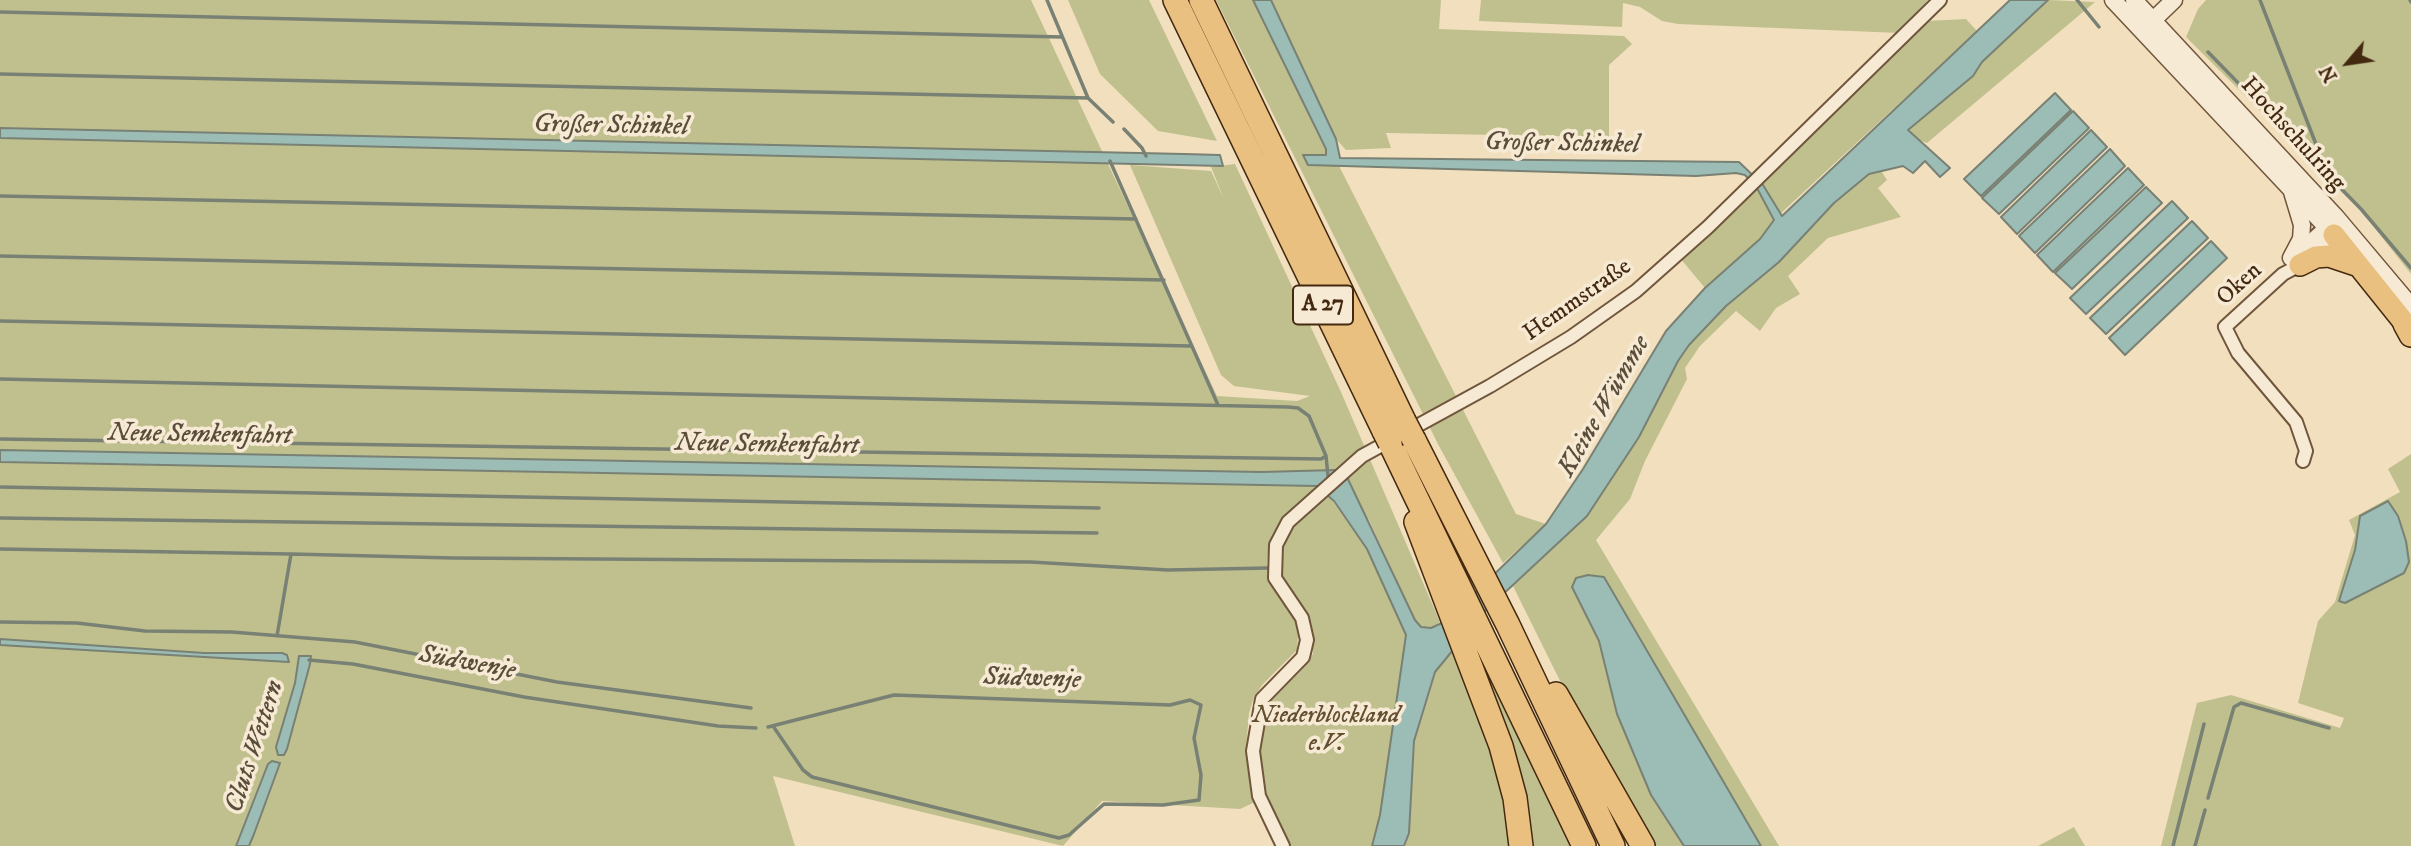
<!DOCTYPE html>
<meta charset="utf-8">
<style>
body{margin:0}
#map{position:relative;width:2411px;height:846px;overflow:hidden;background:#f2dfbe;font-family:"IM FELL DW Pica",serif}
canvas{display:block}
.north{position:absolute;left:2313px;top:28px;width:70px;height:70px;-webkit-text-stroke:5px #f7ead5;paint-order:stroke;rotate:241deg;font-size:19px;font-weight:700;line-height:28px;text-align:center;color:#442911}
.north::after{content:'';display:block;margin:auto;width:24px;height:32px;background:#442911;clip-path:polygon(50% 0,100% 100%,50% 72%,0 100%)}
</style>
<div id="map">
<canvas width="2411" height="846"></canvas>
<div class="north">N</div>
</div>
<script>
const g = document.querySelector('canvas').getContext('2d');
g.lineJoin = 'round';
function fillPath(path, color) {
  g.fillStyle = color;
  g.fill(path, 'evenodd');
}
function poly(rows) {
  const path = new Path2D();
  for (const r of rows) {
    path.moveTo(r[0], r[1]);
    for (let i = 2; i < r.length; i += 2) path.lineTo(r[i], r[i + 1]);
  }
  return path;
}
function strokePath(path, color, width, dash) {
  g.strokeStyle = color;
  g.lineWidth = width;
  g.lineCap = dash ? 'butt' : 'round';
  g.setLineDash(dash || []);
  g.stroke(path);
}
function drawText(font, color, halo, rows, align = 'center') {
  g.font = font + ' "IM FELL DW Pica",serif';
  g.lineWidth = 7;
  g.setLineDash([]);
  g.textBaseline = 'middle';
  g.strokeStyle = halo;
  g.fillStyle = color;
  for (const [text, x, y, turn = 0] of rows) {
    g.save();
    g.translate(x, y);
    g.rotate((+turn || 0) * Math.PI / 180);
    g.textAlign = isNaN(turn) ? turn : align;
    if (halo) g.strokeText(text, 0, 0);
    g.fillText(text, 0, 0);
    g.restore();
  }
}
const green = poly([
 [0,0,1031,0,1217,396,1297,401,1310,396,1234,386,1221,375,1130,165,1211,171,1224,199,1211,167,1235,164,1341,392,1440,622,1431,628,1421,627,1415,620,1369,520,1317,486,1283,518,1269,545,1267,564,1272,587,1295,619,1298,636,1297,650,1263,684,1254,697,1249,713,1246,749,1255,802,1240,809,1102,801,1063,846,773,776,795,846,0,846,0,645,289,662,273,653,204,653,0,639],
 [1068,0,1149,0,1217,141,1158,131,1100,74],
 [1216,0,1253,0,1326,149,1326,155,1304,155,1321,165,1339,166,1516,514,1546,524,1503,563,1439,446],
 [1271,0,1441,0,1439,29,1624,36,1632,44,1609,65,1609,137,1386,133,1391,148,1346,150,1336,139],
 [1481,0,1928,0,1900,33,1678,24,1662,21,1640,7,1623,3,1622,27,1479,21],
 [2048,0,2095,2,1927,143,1914,138,1908,130,1920,117,1973,76,1982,62],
 [2206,0,2411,0,2411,274,2362,212,2186,37,2198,9],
 [1966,19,1977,31,1779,215,1761,183,1926,21],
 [1881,171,1887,180,1878,188,1901,217,1828,238,1788,276,1800,294,1776,308,1760,331,1736,311,1700,346,1685,368,1687,379,1645,461,1630,499,1596,540,1779,846,1761,846,1605,577,1572,587,1599,641,1617,714,1651,795,1684,846,1654,846,1570,701,1513,586,1587,516,1639,437,1678,361,1689,345,1726,306,1779,262,1834,203,1868,174],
 [1756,187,1774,220,1760,239,1705,288,1680,258],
 [2411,454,2411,846,2161,846,2197,703,2231,695,2340,728,2344,718,2298,703,2318,621,2335,602,2355,535,2349,520,2400,492,2388,469],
 [2389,501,2339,600,2355,550,2360,516],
 [1326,492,1367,549,1406,635,1380,815,1372,846,1288,846,1267,803,1259,761,1265,704,1278,685,1300,671,1313,654,1311,625,1283,576,1279,563,1280,549,1294,522],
 [1453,650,1478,710,1501,787,1509,846,1405,846,1409,833,1414,742,1435,672],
 [1479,657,1571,846,1529,846],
 [2074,827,2085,846,2038,846]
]);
const water = poly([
 [1253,0,1271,0,1336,139,1340,158,1739,162,1763,185,1782,216,2010,0,2048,0,1982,62,1973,76,1908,130,1950,168,1940,177,1925,161,1913,173,1903,166,1869,174,1834,203,1779,262,1726,306,1689,345,1678,361,1639,437,1587,516,1455,639,1453,650,1435,672,1414,741,1409,833,1404,846,1372,846,1380,815,1406,635,1367,549,1334,501,1317,486,0,462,0,450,1262,472,1336,470,1346,475,1415,620,1421,627,1431,628,1446,621,1546,524,1583,469,1666,331,1705,288,1760,239,1774,220,1758,190,1745,175,1736,173,1696,176,1308,165,1303,155,1326,155,1326,149,1253,0],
 [2055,93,2071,110,1981,196,1964,179,2055,93],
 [2073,111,2089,128,1999,214,1982,198,2073,111],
 [0,128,1184,154,1220,155,1223,166,0,138,0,128],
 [2091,130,2107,147,2017,234,2001,217,2091,130],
 [2110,149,2125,166,2035,253,2019,236,2110,149],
 [2128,168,2144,185,2053,272,2037,255,2128,168],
 [2146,187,2162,203,2072,289,2055,273,2146,187],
 [2172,201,2188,218,2086,314,2070,298,2172,201],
 [2192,221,2208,238,2106,334,2090,318,2192,221],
 [2211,241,2227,258,2125,355,2109,338,2211,241],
 [2388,501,2398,516,2406,541,2409,562,2404,573,2345,603,2339,601,2355,550,2360,516,2388,501],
 [1588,575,1604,577,1761,846,1684,846,1651,795,1617,714,1599,641,1572,587,1576,578,1588,575],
 [0,639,204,653,282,653,287,655,289,662,0,645,0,639],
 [299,656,311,656,310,664,287,749,284,755,278,755,276,747,295,683,299,656],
 [272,761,280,763,254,834,249,846,236,846,268,764,272,761]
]);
const stream = poly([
 [1047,0,1088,98,1113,122],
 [2077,0,2099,27],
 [2260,0,2328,175],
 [2410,0,2411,2],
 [0,12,1062,37],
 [2208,52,2361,209,2411,268],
 [0,74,1088,98],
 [1124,129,1142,148,1146,156],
 [1110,161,1218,405],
 [0,196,1136,219],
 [0,256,1164,280],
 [0,321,1191,346],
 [0,379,1288,407,1298,408,1309,416,1326,456,1321,459,0,439],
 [1326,456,1328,476],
 [0,487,1099,508],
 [0,518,1097,533],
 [0,549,291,554],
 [0,622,77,623,145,631,232,632,355,642,557,682,751,708],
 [277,636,291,554,453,558,1031,562,1168,570,1268,568],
 [309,660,353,664,524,697,718,726,756,728],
 [768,727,894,695,1170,705,1190,700,1201,705,1194,738,1201,775,1199,800,1163,805,1104,804,1069,835,1059,838,812,777,803,770,773,726],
 [2208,798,2234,707,2241,703,2329,728],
 [2173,846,2204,724],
 [2195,846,2205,810]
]);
const minor = poly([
 [2297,253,2332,221],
 [2303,461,2306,451,2296,422,2238,353,2225,327,2283,274,2300,265,2336,232],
 [1283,846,1259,796,1253,751,1262,699,1303,657,1307,640,1302,618,1275,578,1276,545,1288,522,1362,456,1490,386,1571,337,1636,291,1708,227,1940,0]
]);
const tertiary = poly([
 [2113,0,2334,235],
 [2134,0,2336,217,2411,306],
 [2147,26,2174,0],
 [2291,258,2301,239,2302,225,2292,192]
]);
const trunk = poly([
 [2334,235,2411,331],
 [2300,265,2316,257,2329,256,2359,266]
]);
const motorway = poly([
 [1175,0,1384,431],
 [1201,0,1404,421],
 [2405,324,2411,335],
 [1414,440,1508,625,1613,846],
 [1390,443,1584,846],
 [1416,522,1501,746,1515,798,1521,846],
 [1556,694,1643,846]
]);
const motorwayBridge = poly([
 [1404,421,1414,440],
 [1384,431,1390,443]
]);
const shields = [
 [1323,305,60]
];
const shieldNames = [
 ["A 27",1323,305]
];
const streetNames = [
 ["Hochschulring",2292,135,48],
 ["Oken",2240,285,-42],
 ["Hemmstraße",1578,301,-35]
];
const parkNames = [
 ["Niederblockland",1326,717],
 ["e.V.",1326,745]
];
const waterNames = [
 ["Großer Schinkel",611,127,1],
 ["Großer Schinkel",1562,145,1],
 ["Kleine Wümme",1605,407,-60],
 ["Neue Semkenfahrt",200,436,1],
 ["Neue Semkenfahrt",767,446,1],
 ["Südwenje",467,664,10],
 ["Südwenje",1032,680,2],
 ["Cluts Wettern",256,747,-72]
];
fillPath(green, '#c0c08e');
fillPath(water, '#9cbcb6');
strokePath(water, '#798174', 2);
strokePath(stream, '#798174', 3.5);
strokePath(minor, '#70563c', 16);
strokePath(tertiary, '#70563c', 19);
strokePath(trunk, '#442911', 24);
strokePath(motorway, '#442911', 26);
strokePath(minor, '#f7ead5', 12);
strokePath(tertiary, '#f7ead5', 16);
strokePath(trunk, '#e9c07f', 21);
strokePath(motorway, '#e9c07f', 23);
strokePath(motorwayBridge, '#442911', 26, []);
strokePath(motorwayBridge, '#e9c07f', 23);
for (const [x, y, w] of shields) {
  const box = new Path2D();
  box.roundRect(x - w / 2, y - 19.5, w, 39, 5);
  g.fillStyle = '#f7ead5';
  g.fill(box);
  strokePath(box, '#442911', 2);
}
drawText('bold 23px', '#442911', null, shieldNames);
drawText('24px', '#442911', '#f7ead5', streetNames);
drawText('italic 24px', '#634f30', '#f7ead5', parkNames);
drawText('italic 26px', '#5a4e3a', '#f7ead5', waterNames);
</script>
